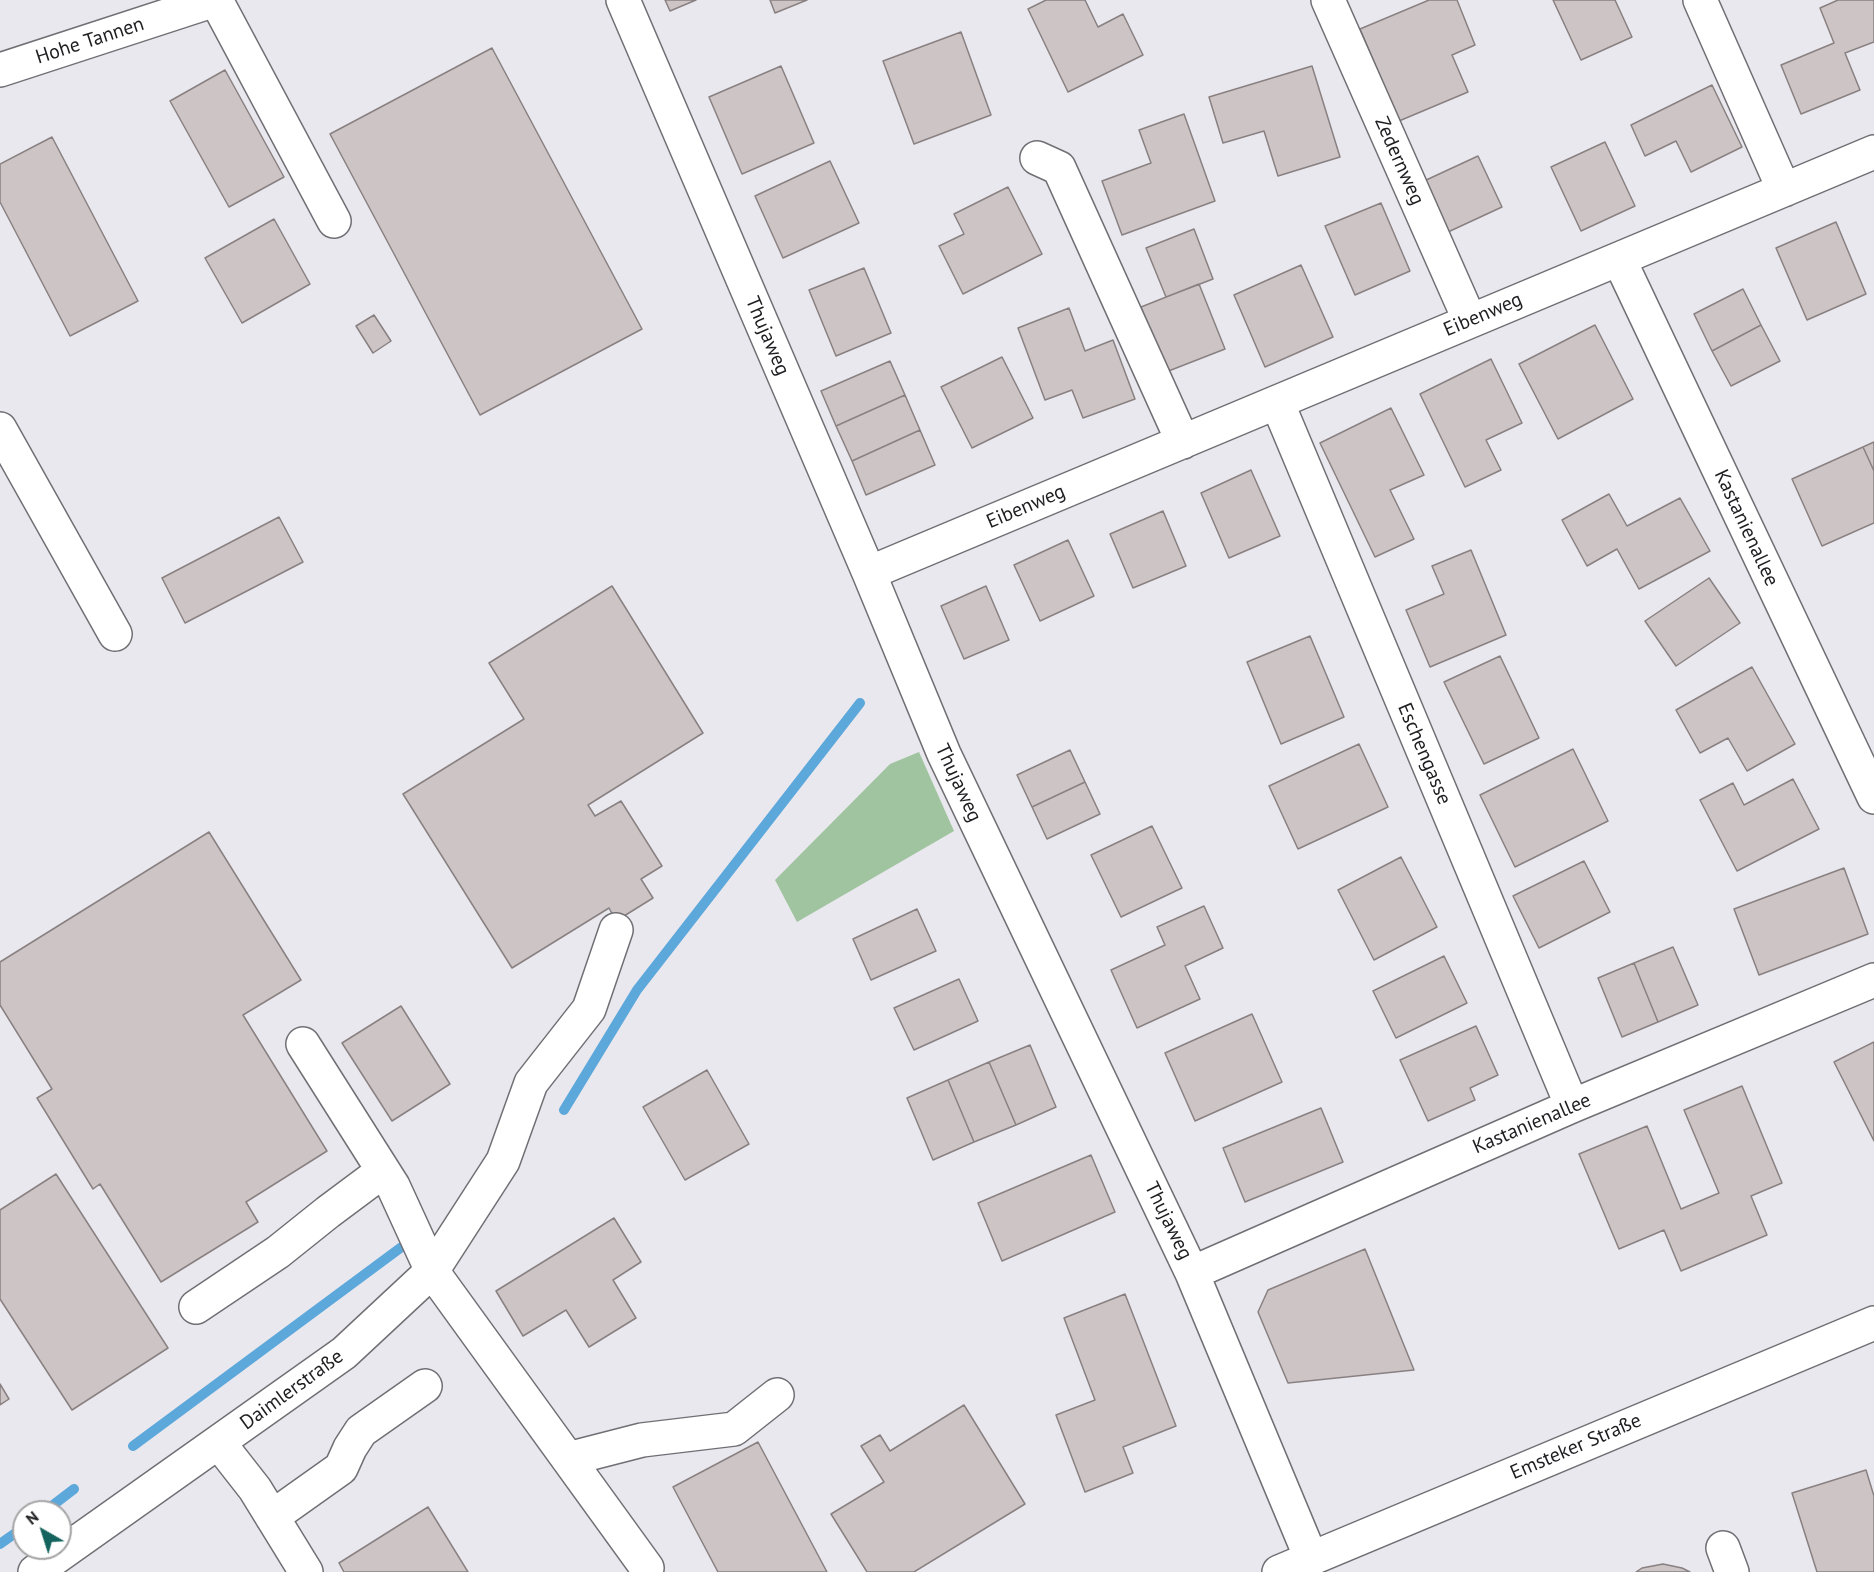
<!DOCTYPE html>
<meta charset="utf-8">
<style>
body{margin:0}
#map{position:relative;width:1874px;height:1572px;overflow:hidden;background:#eae8ef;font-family:"PT Sans",sans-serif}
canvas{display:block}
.north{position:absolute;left:12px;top:1500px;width:60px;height:60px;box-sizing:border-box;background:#fff;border:2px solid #a5a5a6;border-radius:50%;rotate:321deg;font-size:16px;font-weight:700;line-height:24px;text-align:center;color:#1e1d20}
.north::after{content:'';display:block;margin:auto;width:21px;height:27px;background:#15635e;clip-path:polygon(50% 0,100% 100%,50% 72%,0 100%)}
</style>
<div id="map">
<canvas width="1874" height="1572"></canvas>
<div class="north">N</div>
</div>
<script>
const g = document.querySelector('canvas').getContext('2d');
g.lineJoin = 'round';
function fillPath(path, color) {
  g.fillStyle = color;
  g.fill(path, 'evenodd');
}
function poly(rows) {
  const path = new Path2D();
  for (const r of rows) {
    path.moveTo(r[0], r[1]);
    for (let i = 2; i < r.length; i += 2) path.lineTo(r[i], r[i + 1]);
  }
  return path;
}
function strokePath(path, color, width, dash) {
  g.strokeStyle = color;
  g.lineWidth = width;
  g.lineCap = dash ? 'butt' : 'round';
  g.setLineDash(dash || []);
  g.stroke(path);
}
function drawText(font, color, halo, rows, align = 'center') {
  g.font = font + ' "PT Sans",sans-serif';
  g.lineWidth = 4.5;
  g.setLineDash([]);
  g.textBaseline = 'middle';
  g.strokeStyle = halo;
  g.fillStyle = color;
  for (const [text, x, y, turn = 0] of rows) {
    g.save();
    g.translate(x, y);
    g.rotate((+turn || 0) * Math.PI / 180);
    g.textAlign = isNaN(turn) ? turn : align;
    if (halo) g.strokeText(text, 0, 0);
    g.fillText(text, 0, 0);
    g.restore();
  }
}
const green = poly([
 [919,752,954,831,797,922,775,880,890,764]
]);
const stream = poly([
 [564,1110,637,990,860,703],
 [133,1446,407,1243],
 [44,1512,74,1489],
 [0,1544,24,1527]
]);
const building = poly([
 [665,0,696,0,670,11,665,0],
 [770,0,807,0,775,13,770,0],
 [1046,0,1085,0,1098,27,1123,14,1143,55,1068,92,1028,9,1046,0],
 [1429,0,1457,0,1475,45,1452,55,1468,92,1399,121,1360,29,1429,0],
 [1553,0,1615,0,1632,37,1581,60,1553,0],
 [1838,0,1874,0,1874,42,1845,53,1860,90,1801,114,1781,65,1834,43,1820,8,1838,0],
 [961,32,991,115,914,144,883,61,961,32],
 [492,48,642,329,480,415,330,134,492,48],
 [781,66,814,143,742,174,709,97,781,66],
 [1312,66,1340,157,1278,176,1264,131,1223,143,1209,97,1312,66],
 [225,70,284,177,229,207,170,101,225,70],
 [1712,85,1742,147,1691,172,1676,141,1645,156,1631,125,1712,85],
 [1184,114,1215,201,1122,235,1102,181,1151,163,1139,130,1184,114],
 [52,137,138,301,70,336,0,202,0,164,52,137],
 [1605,142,1635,206,1581,231,1551,167,1605,142],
 [1478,156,1502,207,1448,232,1424,181,1478,156],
 [830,161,859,223,783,258,755,196,830,161],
 [1008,187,1042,254,963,294,939,246,964,234,954,214,1008,187],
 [1381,203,1410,271,1355,295,1325,226,1381,203],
 [274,219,310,284,242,323,205,258,274,219],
 [1836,222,1866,294,1807,320,1776,248,1836,222],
 [1194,229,1213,279,1166,297,1146,248,1194,229],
 [1301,265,1333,337,1265,367,1234,295,1301,265],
 [864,268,891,333,836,356,809,290,864,268],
 [1199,284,1225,349,1166,372,1141,307,1199,284],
 [1743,289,1761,325,1712,351,1694,314,1743,289],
 [1069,308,1085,351,1113,340,1135,399,1083,418,1072,390,1045,400,1018,328,1069,308],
 [374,315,391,341,373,353,356,326,374,315],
 [1595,325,1633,399,1558,439,1519,364,1595,325],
 [1761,325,1780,361,1731,386,1712,351,1761,325],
 [1002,357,1033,418,972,448,941,387,1002,357],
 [1491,359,1522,423,1486,440,1501,470,1465,487,1420,394,1491,359],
 [890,361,905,395,836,426,821,391,890,361],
 [905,395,920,430,852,461,836,426,905,395],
 [1391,408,1424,475,1390,490,1414,539,1375,557,1320,443,1391,408],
 [920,430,935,465,866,495,852,461,920,430],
 [1874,442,1874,471,1863,447,1874,442],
 [1863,447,1874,471,1874,523,1822,546,1792,479,1863,447],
 [1251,470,1280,536,1229,558,1201,493,1251,470],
 [1609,494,1627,526,1680,498,1710,551,1639,589,1617,549,1587,566,1562,520,1609,494],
 [1163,511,1186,566,1133,588,1110,534,1163,511],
 [279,517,303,562,185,623,162,578,279,517],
 [1068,540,1094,596,1040,621,1014,565,1068,540],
 [1471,550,1506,635,1430,667,1406,610,1444,594,1432,566,1471,550],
 [1709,578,1740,623,1676,666,1645,621,1709,578],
 [612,586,703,733,588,805,595,816,621,801,662,866,641,879,653,898,616,921,609,908,512,968,403,794,524,719,489,663,612,586],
 [986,586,1009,640,964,659,941,606,986,586],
 [1310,636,1344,717,1281,744,1247,662,1310,636],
 [1500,656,1539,738,1484,764,1444,682,1500,656],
 [1752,667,1795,744,1747,771,1728,738,1700,753,1676,710,1752,667],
 [1359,744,1388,807,1298,849,1269,786,1359,744],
 [1573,749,1608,821,1515,867,1480,795,1573,749],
 [1070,750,1085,782,1032,807,1017,775,1070,750],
 [1793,779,1819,829,1737,871,1700,800,1733,783,1744,805,1793,779],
 [1085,782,1100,814,1047,839,1032,807,1085,782],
 [1152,826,1182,888,1121,917,1091,855,1152,826],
 [209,832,301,980,243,1015,327,1151,246,1202,258,1222,161,1282,100,1184,93,1189,37,1098,52,1089,0,1005,0,962,209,832],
 [1401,857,1437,927,1374,960,1338,890,1401,857],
 [1584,861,1610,912,1539,948,1513,896,1584,861],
 [1844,868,1868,934,1759,975,1734,909,1844,868],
 [1204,906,1223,948,1185,966,1200,999,1137,1028,1111,970,1165,945,1157,927,1204,906],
 [917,909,936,951,871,980,853,939,917,909],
 [1673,947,1698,1005,1658,1022,1634,963,1673,947],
 [1444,956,1467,1003,1396,1038,1373,991,1444,956],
 [1634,963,1658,1022,1622,1037,1598,978,1634,963],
 [959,979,978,1021,914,1050,894,1008,959,979],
 [401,1006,450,1084,392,1121,342,1043,401,1006],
 [1252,1014,1282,1082,1195,1121,1165,1053,1252,1014],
 [1476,1026,1498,1075,1470,1088,1475,1100,1428,1121,1400,1060,1476,1026],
 [1874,1042,1874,1141,1834,1062,1874,1042],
 [1030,1045,1056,1107,1016,1125,989,1062,1030,1045],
 [989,1062,1016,1125,974,1142,948,1080,989,1062],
 [707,1070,749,1144,685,1180,643,1107,707,1070],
 [948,1080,974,1142,933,1160,907,1098,948,1080],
 [1742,1086,1782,1183,1751,1196,1767,1235,1681,1271,1664,1230,1619,1249,1579,1154,1647,1126,1681,1209,1719,1193,1684,1110,1742,1086],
 [1321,1108,1343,1162,1245,1202,1223,1148,1321,1108],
 [1091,1155,1115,1212,1002,1261,978,1203,1091,1155],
 [56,1174,168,1348,72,1410,0,1299,0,1210,56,1174],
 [614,1218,641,1262,613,1280,636,1318,589,1347,566,1310,523,1336,496,1291,614,1218],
 [1365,1249,1414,1370,1288,1383,1258,1312,1268,1290,1365,1249],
 [1125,1294,1176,1426,1123,1447,1133,1473,1085,1492,1056,1415,1095,1400,1064,1318,1125,1294],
 [0,1384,9,1399,0,1405,0,1384],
 [964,1405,1025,1504,914,1572,867,1572,831,1514,884,1482,861,1446,880,1435,890,1451,964,1405],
 [758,1442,827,1572,718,1572,673,1487,758,1442],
 [1866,1470,1874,1496,1874,1572,1817,1572,1792,1493,1866,1470],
 [428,1507,468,1572,344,1572,339,1563,428,1507],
 [1663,1564,1682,1568,1690,1572,1636,1572,1642,1568,1663,1564]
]);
const minor = poly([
 [216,0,334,221],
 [623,0,869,573,944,754,1192,1273,1311,1558],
 [1328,0,1470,321],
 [1700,0,1784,190],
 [0,70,215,0],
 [1037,158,1059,168,1183,442],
 [1619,259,1874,797],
 [1277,402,1572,1106],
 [0,429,115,634],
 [869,573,1874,152],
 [303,1044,393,1186,432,1271,647,1568],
 [1192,1273,1572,1106,1874,980],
 [196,1307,278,1252,328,1212,383,1171],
 [219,1443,255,1489,306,1572],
 [568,1459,642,1440,734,1429,777,1395],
 [272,1517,341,1468,350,1448,361,1431,425,1386],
 [1723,1548,1732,1572],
 [35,1572,344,1353,432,1271,503,1161,531,1083,589,1009,616,930],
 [1279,1572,1874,1323]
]);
const streetNames = [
 ["Hohe Tannen",90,41,-18],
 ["Zedernweg",1399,161,66],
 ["Eibenweg",1483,315,-23],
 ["Thujaweg",767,336,67],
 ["Eibenweg",1026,507,-23],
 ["Kastanienallee",1746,528,65],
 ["Eschengasse",1424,754,67],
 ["Thujaweg",958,783,65],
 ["Kastanienallee",1532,1124,-23],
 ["Thujaweg",1168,1221,64],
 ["Daimlerstraße",292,1390,-36],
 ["Emsteker Straße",1576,1447,-23]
];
fillPath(green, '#a0c49f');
strokePath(stream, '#5da8da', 10);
fillPath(building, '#cdc5c5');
strokePath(building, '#898181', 1.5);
strokePath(minor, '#716f74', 36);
strokePath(minor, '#fff', 33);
drawText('20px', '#1e1d20', '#fff', streetNames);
</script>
